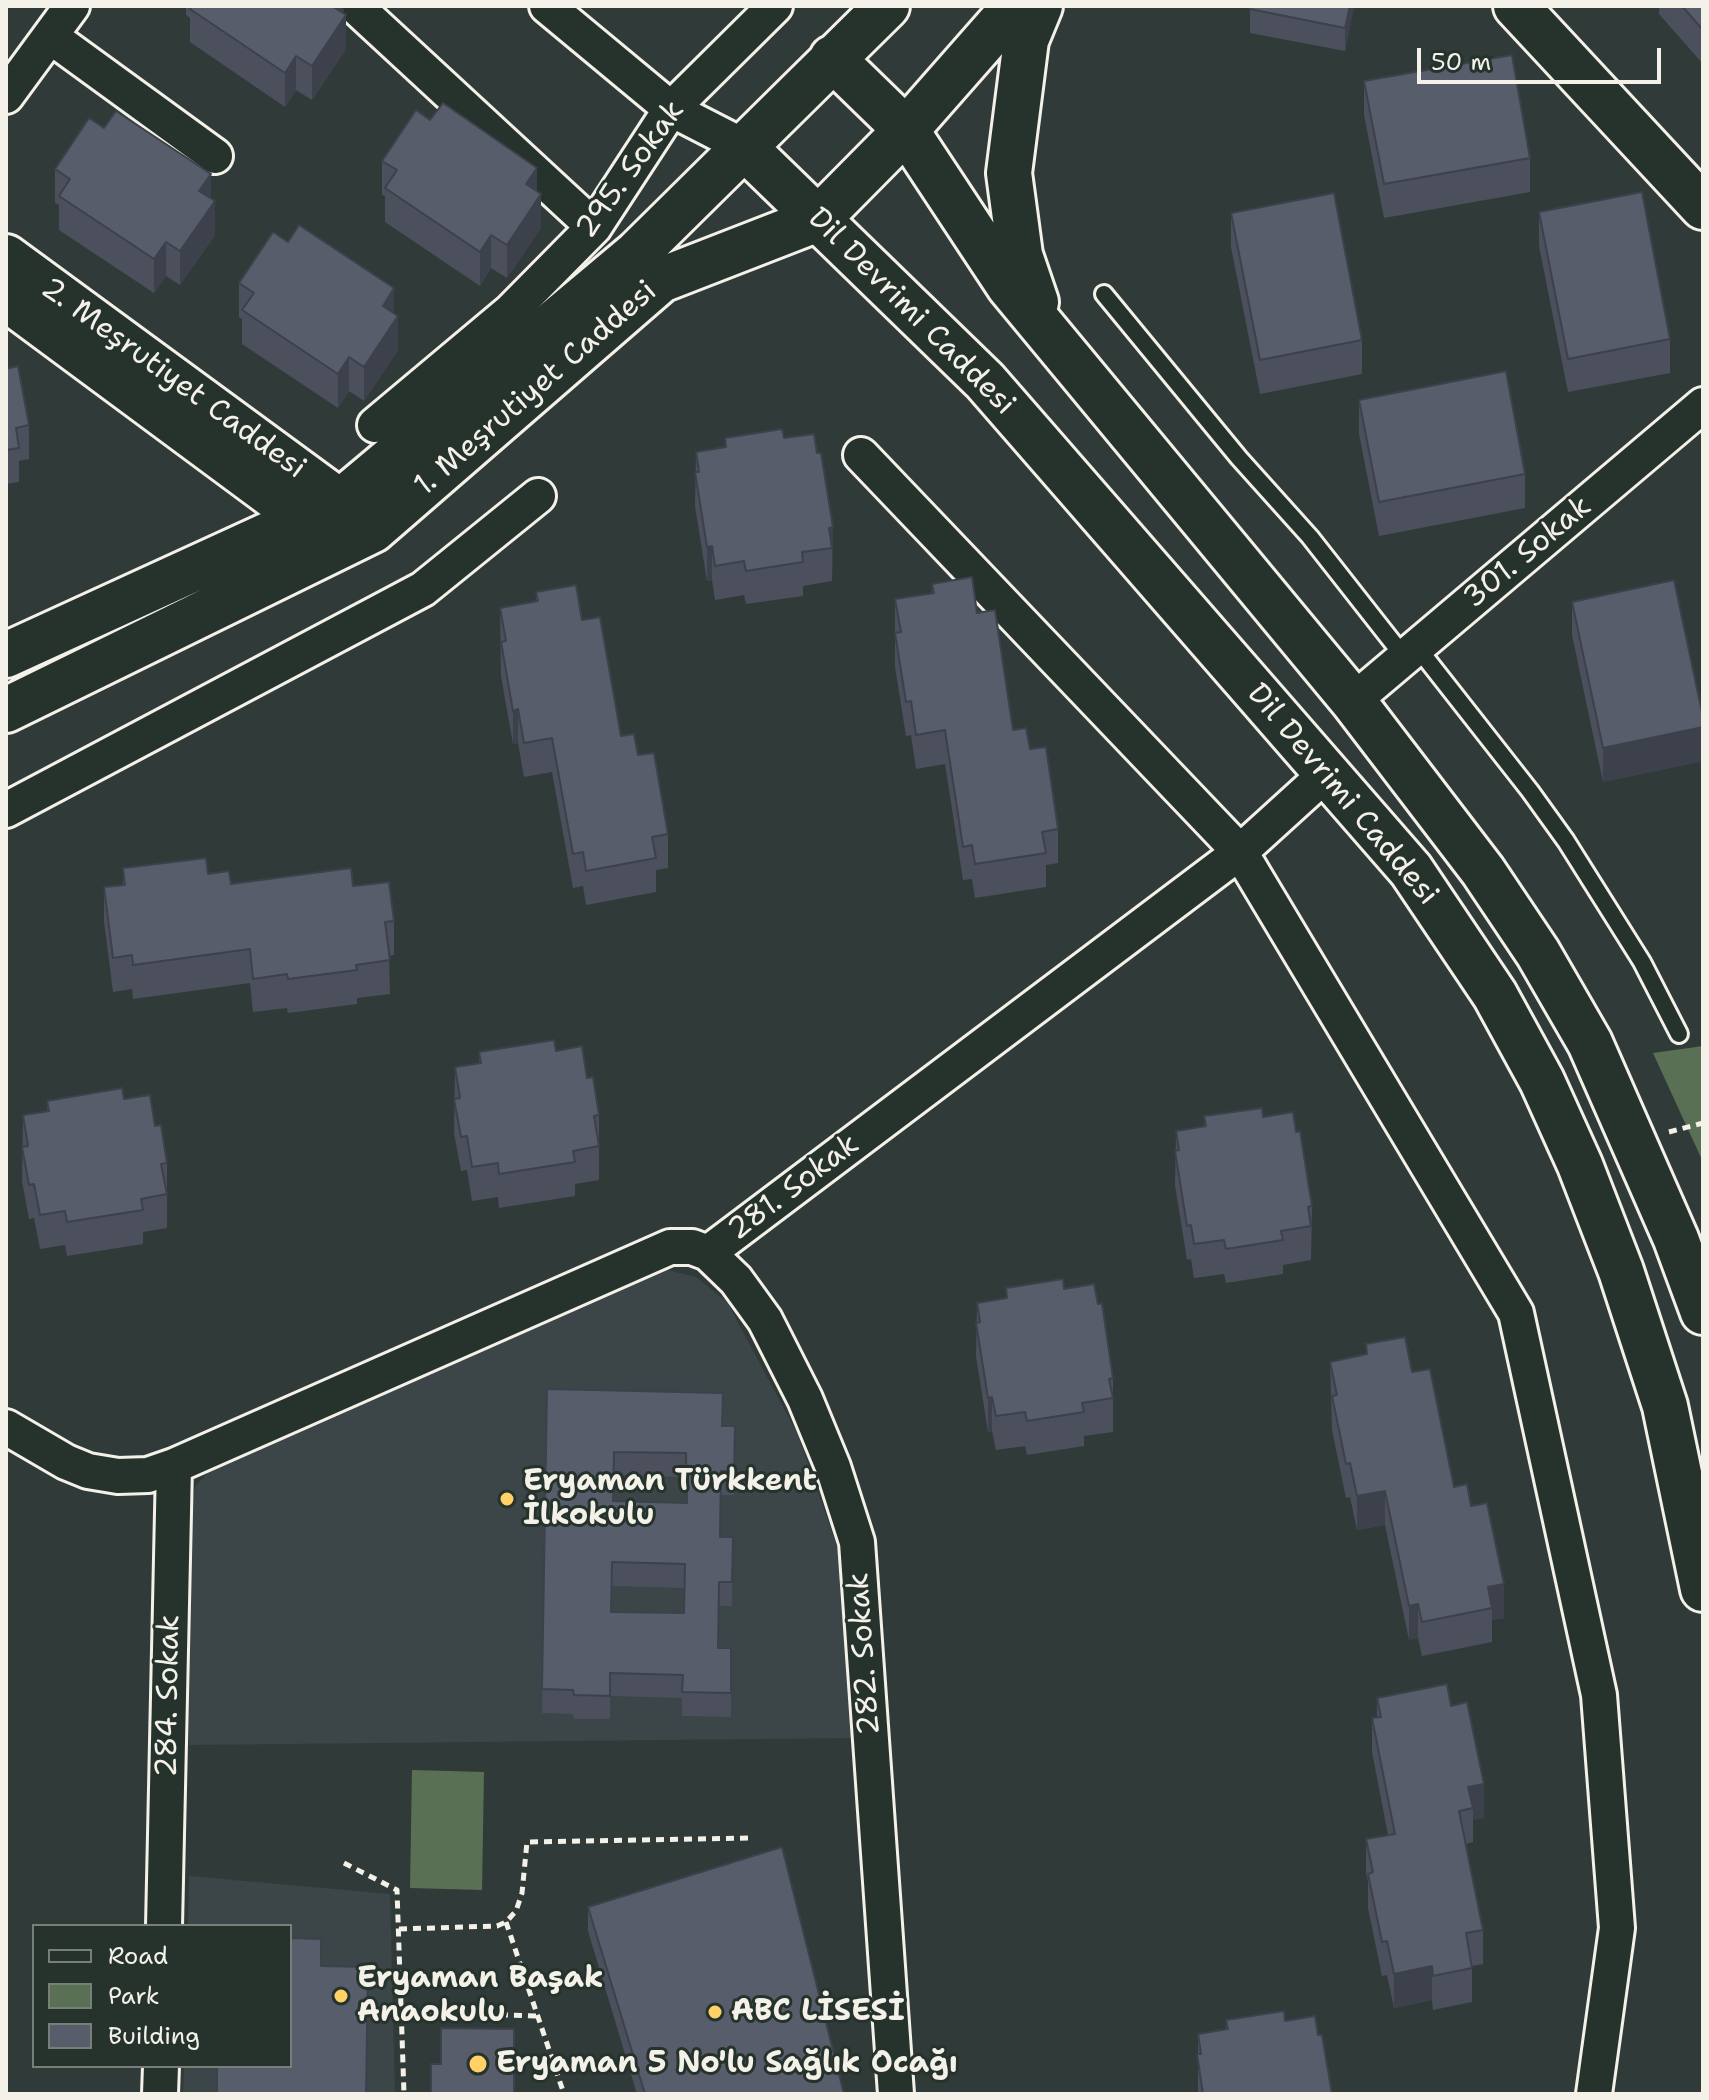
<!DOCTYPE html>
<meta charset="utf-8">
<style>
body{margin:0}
#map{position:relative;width:1709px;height:2100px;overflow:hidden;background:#303b39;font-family:"Shantell Sans",sans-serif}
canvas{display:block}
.frame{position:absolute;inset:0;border:8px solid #f4f1e8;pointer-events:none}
.legend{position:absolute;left:32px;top:1924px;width:260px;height:144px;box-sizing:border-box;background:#26332d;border:2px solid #787f78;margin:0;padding:10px 14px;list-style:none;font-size:24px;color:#f4f1e8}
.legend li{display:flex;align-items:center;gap:16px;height:40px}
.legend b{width:40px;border:2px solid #787f78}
.scale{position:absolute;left:1417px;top:48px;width:244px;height:36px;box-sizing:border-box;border:4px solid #f4f1e8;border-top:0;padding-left:10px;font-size:24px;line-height:28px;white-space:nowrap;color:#f4f1e8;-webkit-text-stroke:6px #26332d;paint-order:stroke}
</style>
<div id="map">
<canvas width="1709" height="2100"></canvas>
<div class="frame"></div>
<ul class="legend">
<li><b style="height:10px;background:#26332d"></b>Road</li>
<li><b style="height:22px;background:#5a7054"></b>Park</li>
<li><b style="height:22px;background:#575d6b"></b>Building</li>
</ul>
<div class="scale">50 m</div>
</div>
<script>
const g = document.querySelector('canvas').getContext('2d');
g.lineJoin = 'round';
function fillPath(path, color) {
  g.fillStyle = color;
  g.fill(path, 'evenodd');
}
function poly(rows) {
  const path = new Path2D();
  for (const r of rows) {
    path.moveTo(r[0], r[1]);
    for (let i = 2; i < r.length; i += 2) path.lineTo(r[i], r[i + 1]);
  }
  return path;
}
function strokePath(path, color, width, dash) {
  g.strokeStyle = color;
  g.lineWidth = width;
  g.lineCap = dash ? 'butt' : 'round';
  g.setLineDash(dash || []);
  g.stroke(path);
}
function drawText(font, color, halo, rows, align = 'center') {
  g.font = font + ' "Shantell Sans",sans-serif';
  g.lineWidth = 6;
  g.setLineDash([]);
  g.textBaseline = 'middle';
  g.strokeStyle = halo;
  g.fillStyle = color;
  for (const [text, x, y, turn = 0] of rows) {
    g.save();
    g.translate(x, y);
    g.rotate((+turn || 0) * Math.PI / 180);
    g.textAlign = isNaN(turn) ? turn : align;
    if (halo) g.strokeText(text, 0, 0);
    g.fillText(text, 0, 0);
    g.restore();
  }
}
const built = poly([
 [663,1269,696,1277,727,1302,798,1435,841,1558,853,1738,189,1745,189,1513,196,1485,218,1463],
 [189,1876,390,1894,395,2094,183,2094,184,2066,290,2066,290,1926,188,1926]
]);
const green = poly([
 [1703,1046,1703,1162,1653,1053],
 [412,1770,484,1772,482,1890,410,1888]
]);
const path = poly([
 [1669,1132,1703,1123],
 [344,1863,397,1890,404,2094],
 [506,1922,564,2094],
 [399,1929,497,1926,506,1922,516,1911,522,1893,527,1842,748,1838],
 [402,2012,538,2016]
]);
const lane = poly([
 [1104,294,1239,458,1310,537,1405,658],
 [1417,647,1530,791,1566,841,1642,962,1679,1034]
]);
const street = poly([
 [355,6,594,227],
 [547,6,671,109,743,146],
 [50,36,215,156],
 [6,96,72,6],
 [375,425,511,311,594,227,671,109,775,6],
 [861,455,1240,852,1516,1313,1599,1695,1617,1928,1594,2094],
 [1353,701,1703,405],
 [6,810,423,589,538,496],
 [708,1253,736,1280,765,1320,805,1399,833,1467,857,1542,896,2094],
 [6,1427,66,1462,88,1471,118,1476,148,1475,174,1466,670,1247,692,1247,708,1253,1240,852,1328,772],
 [164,1926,174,1466],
 [160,2094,161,2066]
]);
const secondary = poly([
 [1516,6,1703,207],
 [832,58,906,130,1009,286,1353,701,1483,871,1538,953,1590,1043,1676,1239,1703,1312],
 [743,146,985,381,1411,870,1495,995,1542,1081,1580,1165,1621,1271,1665,1406,1703,1589],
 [6,257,340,502],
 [6,298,303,518],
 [1036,302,1020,255,1009,173,1026,40,1040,6],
 [6,655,340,502,637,253,887,6],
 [6,710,373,530,661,280,818,219,906,130,1015,6]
]);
const wall = poly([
 [186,6,343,6,346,49,312,100,296,90,285,107,190,42,190,18,186,15],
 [1250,6,1354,6,1345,51,1250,33],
 [1659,6,1703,6,1703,64,1659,14],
 [1364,81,1530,158,1530,192,1384,218,1364,115],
 [382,161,537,192,541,228,507,278,491,268,480,286,385,222,385,196,382,195],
 [55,169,211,199,215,235,180,285,166,276,154,293,59,230,59,205,55,203],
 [1539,212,1670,339,1670,373,1568,392,1539,246],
 [1231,213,1362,340,1362,374,1260,394,1231,247],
 [239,283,394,313,398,350,364,401,349,391,338,408,242,344,242,319,239,317],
 [6,369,29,425,29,459,19,461,19,482,6,484],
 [1359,400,1525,474,1525,508,1379,536,1359,434],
 [725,438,784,438,817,453,833,527,832,581,803,586,803,596,746,604,744,595,715,600,712,580,707,581,695,506,696,452,725,448],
 [932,584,977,613,1013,730,1030,749,1058,829,1058,863,1046,865,1046,887,975,898,972,879,963,880,945,764,916,769,911,735,906,736,895,667,895,599,932,593],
 [536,592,582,620,621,736,638,755,668,834,668,868,656,870,656,892,586,905,583,886,573,888,552,772,524,777,518,743,513,744,501,676,500,608,536,601],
 [1572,602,1703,717,1703,761,1603,782,1572,635],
 [123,868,208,874,231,884,353,886,394,921,394,955,389,956,390,994,357,998,357,1004,288,1013,287,1008,253,1012,250,983,133,999,132,989,113,992,104,921,104,887,123,885],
 [556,1051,587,1078,599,1115,599,1180,575,1184,575,1196,499,1208,498,1197,472,1201,467,1170,461,1171,454,1133,455,1067,479,1063,479,1052],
 [124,1099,155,1126,167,1163,167,1228,143,1232,143,1244,67,1256,65,1245,40,1249,34,1218,29,1219,22,1181,23,1115,47,1111,47,1101],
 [1204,1116,1263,1117,1296,1132,1312,1206,1311,1260,1283,1265,1283,1274,1226,1283,1224,1274,1194,1278,1191,1259,1187,1260,1175,1185,1176,1131,1204,1126],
 [1006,1288,1064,1289,1098,1304,1113,1378,1113,1432,1084,1436,1084,1446,1027,1455,1025,1446,996,1450,992,1431,988,1432,976,1356,977,1303,1006,1298],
 [1366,1344,1412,1372,1454,1487,1471,1506,1504,1618,1492,1620,1492,1642,1422,1656,1418,1638,1409,1640,1385,1525,1357,1530,1350,1497,1346,1498,1332,1430,1330,1362,1366,1355],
 [547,1389,722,1426,735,1426,734,1495,721,1495,720,1537,733,1537,732,1606,719,1606,718,1648,731,1648,731,1717,682,1716,682,1698,610,1696,610,1719,574,1719,573,1714,542,1713],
 [614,1475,686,1477,686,1503,614,1501],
 [612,1586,684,1588,684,1613,612,1612],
 [1377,1698,1451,1706,1484,1818,1473,1820,1473,1842,1466,1844,1483,1930,1483,1964,1472,1966,1472,2002,1433,2010,1432,2000,1394,2008,1387,1975,1382,1976,1368,1908,1368,1882,1366,1873,1366,1839,1388,1835,1372,1752,1372,1718,1377,1717],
 [588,1907,844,2094,637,2094,588,1931],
 [1226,2020,1285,2021,1318,2035,1332,2094,1198,2094,1198,2034,1226,2030]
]);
const shadedWall = poly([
 [331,6,343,6,343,20,346,15,346,49,312,100,312,66],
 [1350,6,1354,6,1345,51,1345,28],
 [296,56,296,90,285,107,285,73],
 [537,168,537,200,541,194,541,228,507,278,507,245,526,184],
 [211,174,211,207,215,201,215,235,180,285,180,251,199,191],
 [491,235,491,268,480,286,480,252],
 [166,242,166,276,154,293,154,259],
 [394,288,394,322,398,316,398,350,364,401,364,367,383,306],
 [349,357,349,391,338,408,338,374],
 [833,527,833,561,832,562,832,548,829,528],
 [712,546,712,580,707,581,707,547],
 [518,709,518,743,513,744,513,711],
 [1703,727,1703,761,1603,782,1603,748],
 [992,1397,992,1431,988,1432,988,1398],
 [1385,1491,1385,1525,1357,1530,1357,1496],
 [1504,1584,1504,1618,1492,1620,1492,1608,1488,1587],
 [1418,1604,1418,1638,1409,1640,1409,1606],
 [1484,1784,1484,1818,1473,1820,1473,1808,1468,1787],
 [1432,1966,1432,2000,1394,2008,1394,1974]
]);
const building = poly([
 [192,6,332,6,346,15,312,66,296,56,285,73,190,9,192,6],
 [1250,6,1350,6,1345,28,1250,9,1250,6],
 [1682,6,1703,6,1703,30,1682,6],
 [1512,55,1530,158,1384,184,1364,81,1512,55],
 [443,103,537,168,526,184,541,194,507,245,491,235,480,252,385,188,397,170,382,161,416,110,430,120,443,103],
 [116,111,211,174,199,191,215,201,180,251,166,242,154,259,59,196,70,179,55,169,89,118,104,128,116,111],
 [1642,192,1670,339,1568,359,1539,212,1642,192],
 [1334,193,1362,340,1260,360,1231,213,1334,193],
 [299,225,394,288,383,306,398,316,364,367,349,357,338,374,242,310,254,293,239,283,273,232,288,242,299,225],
 [18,366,29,425,16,428,19,448,6,450,6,369,18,366],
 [1506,371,1525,474,1379,502,1359,400,1506,371],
 [782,429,784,438,814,434,817,453,821,453,833,527,829,528,832,548,802,552,803,562,746,571,744,561,715,566,712,546,707,547,695,472,699,472,696,452,726,447,725,438,782,429],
 [972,577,977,613,995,610,1013,730,1026,728,1030,749,1046,747,1058,829,1042,832,1046,853,975,864,972,845,963,847,945,730,916,735,911,701,906,702,895,633,901,632,895,599,934,593,932,584,972,577],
 [1674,580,1703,717,1703,727,1603,748,1572,602,1674,580],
 [576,585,582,620,600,617,621,736,634,734,638,755,654,753,668,834,652,837,656,858,586,871,583,852,573,854,552,738,524,743,518,709,513,711,501,642,506,641,500,608,538,601,536,592,576,585],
 [206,858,208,874,229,871,231,884,351,868,353,886,389,882,394,921,385,922,390,960,356,965,357,970,288,979,287,974,253,979,250,949,133,965,132,955,113,958,104,887,125,885,123,868,206,858],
 [554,1040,556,1051,582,1046,587,1078,593,1077,599,1115,594,1116,599,1146,573,1151,575,1162,499,1174,498,1163,472,1167,467,1136,461,1137,454,1099,460,1098,455,1067,481,1063,479,1052,554,1040],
 [122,1088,124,1099,150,1095,155,1126,161,1125,167,1163,161,1164,167,1194,141,1199,143,1210,67,1222,65,1211,40,1215,34,1184,29,1185,22,1147,28,1146,23,1115,49,1111,47,1101,122,1088],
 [1262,1108,1263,1117,1293,1112,1296,1132,1300,1131,1312,1206,1308,1207,1311,1226,1281,1231,1283,1240,1226,1249,1224,1240,1194,1244,1191,1225,1187,1226,1175,1151,1179,1150,1176,1131,1206,1126,1204,1116,1262,1108],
 [1063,1279,1064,1289,1094,1284,1098,1304,1102,1303,1113,1378,1109,1379,1113,1398,1082,1403,1084,1412,1027,1421,1025,1412,996,1416,992,1397,988,1398,976,1323,980,1322,977,1303,1007,1298,1006,1288,1063,1279],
 [1405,1337,1412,1372,1430,1369,1454,1487,1467,1484,1471,1506,1487,1503,1504,1584,1488,1587,1492,1608,1422,1622,1418,1604,1409,1606,1385,1491,1357,1496,1350,1463,1346,1464,1332,1396,1337,1395,1330,1362,1367,1354,1366,1344,1405,1337],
 [547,1389,723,1393,722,1426,735,1426,734,1472,721,1471,720,1537,733,1537,732,1582,719,1582,718,1648,731,1648,731,1693,682,1692,683,1675,610,1673,610,1696,574,1695,573,1690,542,1689,547,1389],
 [614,1452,686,1453,687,1503,613,1501,614,1452],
 [612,1562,685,1564,684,1613,611,1612,612,1562],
 [1447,1684,1451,1706,1467,1702,1484,1784,1468,1787,1473,1808,1459,1811,1483,1930,1466,1933,1472,1968,1433,1976,1432,1966,1394,1974,1387,1941,1382,1942,1368,1874,1373,1872,1366,1839,1395,1834,1372,1718,1381,1717,1377,1698,1447,1684],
 [782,1847,844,2094,645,2094,588,1907,782,1847],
 [290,1938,321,1939,321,1966,368,1967,366,2094,217,2094,217,2066,290,2066,290,1938],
 [1284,2011,1285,2021,1315,2016,1318,2035,1322,2035,1332,2094,1203,2094,1197,2054,1201,2054,1198,2034,1228,2029,1226,2020,1284,2011],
 [441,2028,514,2029,514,2094,431,2094,431,2064,441,2064,441,2028]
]);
const markers = [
 [507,1499,8,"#ffd166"],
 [341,1996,8,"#ffd166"],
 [715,2012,8,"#ffd166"],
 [478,2064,10,"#ffd166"]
];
const streetNames = [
 ["295. Sokak",631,170,-54],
 ["Dil Devrimi Caddesi",911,312,45],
 ["2. Meşrutiyet Caddesi",173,379,36],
 ["1. Meşrutiyet Caddesi",536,389,-41],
 ["301. Sokak",1528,553,-40],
 ["Dil Devrimi Caddesi",1342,795,50],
 ["281. Sokak",794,1188,-37],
 ["282. Sokak",865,1654,-94],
 ["284. Sokak",169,1696,-89]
];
const poiNames = [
 ["Eryaman Türkkent",523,1482],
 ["İlkokulu",523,1516],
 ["Eryaman Başak",357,1979],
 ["Anaokulu",357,2013],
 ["ABC LİSESİ",731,2012],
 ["Eryaman 5 No'lu Sağlık Ocağı",496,2064]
];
fillPath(built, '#3c4548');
fillPath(green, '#5a7054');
strokePath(lane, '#f4f1e8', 22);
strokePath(street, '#f4f1e8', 40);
strokePath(secondary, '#f4f1e8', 50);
strokePath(path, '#f4f1e8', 5, [8, 6]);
strokePath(lane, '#26332d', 16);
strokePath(street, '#26332d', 34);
strokePath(secondary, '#26332d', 44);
fillPath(wall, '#4b505c');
fillPath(shadedWall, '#3d414b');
fillPath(building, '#575d6b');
strokePath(building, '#3d414b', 2);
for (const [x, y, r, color] of markers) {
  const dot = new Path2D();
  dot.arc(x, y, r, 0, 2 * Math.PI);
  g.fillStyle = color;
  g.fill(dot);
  strokePath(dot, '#26332d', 3);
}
drawText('30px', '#f4f1e8', '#26332d', streetNames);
drawText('bold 30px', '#f4f1e8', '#26332d', poiNames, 'left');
</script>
